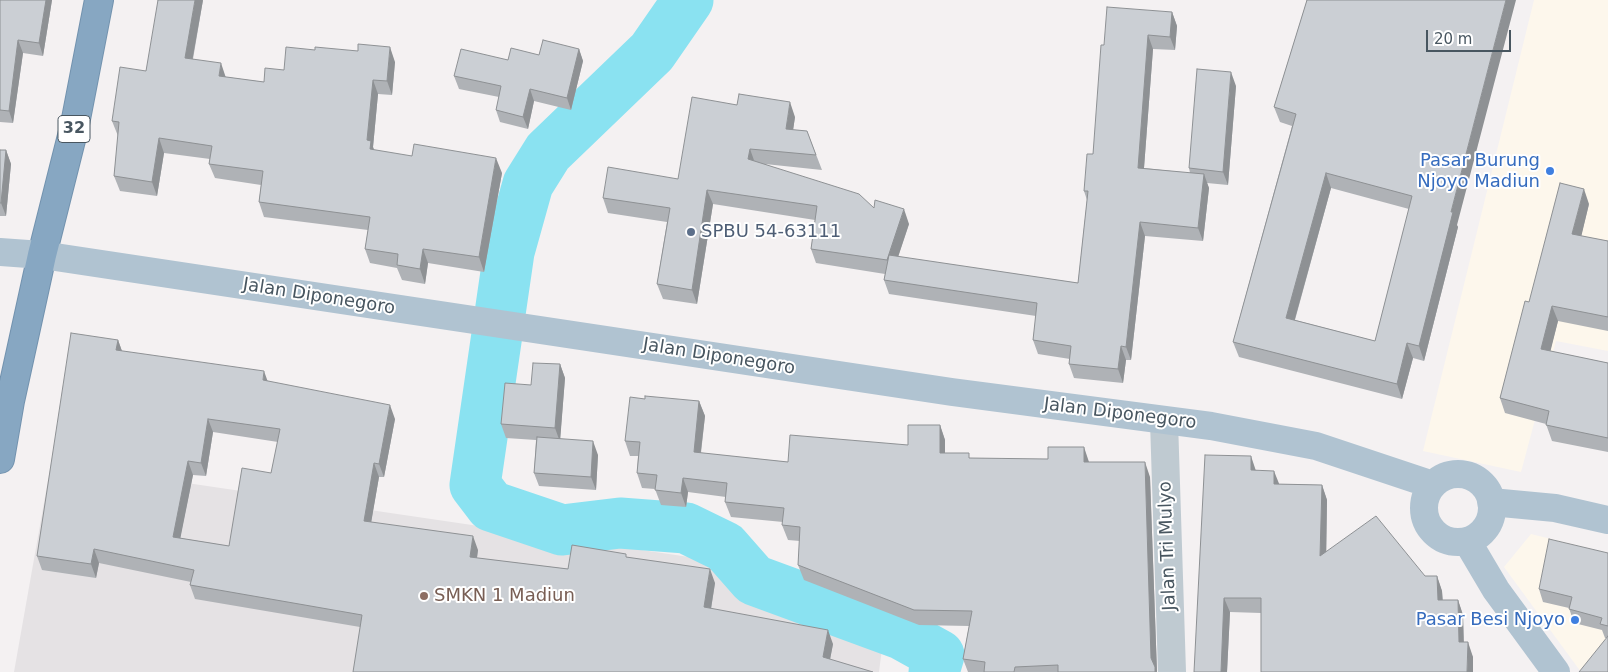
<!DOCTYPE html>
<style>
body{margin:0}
#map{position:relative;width:1608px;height:672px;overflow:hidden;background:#f4f1f2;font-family:"DejaVu Sans",sans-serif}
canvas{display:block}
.scale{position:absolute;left:1426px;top:30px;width:85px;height:22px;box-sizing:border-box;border:2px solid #485660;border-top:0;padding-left:6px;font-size:15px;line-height:18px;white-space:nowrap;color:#485660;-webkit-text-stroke:4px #fff;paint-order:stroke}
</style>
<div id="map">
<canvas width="1608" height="672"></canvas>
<div class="scale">20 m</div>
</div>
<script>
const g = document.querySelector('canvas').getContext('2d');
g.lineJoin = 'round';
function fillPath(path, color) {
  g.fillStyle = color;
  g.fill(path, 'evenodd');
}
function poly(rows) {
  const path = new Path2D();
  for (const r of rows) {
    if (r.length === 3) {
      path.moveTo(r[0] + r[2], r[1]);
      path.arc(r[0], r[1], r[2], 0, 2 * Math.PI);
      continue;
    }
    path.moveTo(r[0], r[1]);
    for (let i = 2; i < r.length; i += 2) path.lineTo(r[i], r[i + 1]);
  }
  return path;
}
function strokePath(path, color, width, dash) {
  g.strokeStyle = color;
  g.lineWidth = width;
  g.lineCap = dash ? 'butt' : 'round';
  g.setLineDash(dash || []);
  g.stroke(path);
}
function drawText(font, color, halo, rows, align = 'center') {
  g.font = font + ' "DejaVu Sans",sans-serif';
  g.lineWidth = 4;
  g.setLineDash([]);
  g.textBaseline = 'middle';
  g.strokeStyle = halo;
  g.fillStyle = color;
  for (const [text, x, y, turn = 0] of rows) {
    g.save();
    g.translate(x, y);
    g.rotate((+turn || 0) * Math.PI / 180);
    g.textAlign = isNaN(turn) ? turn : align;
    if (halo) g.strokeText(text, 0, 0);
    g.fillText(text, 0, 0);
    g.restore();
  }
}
const commercial = poly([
 [1534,0,1608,0,1608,351,1556,341,1521,472,1423,451],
 [1531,534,1608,553,1608,672,1581,672,1504,567]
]);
const education = poly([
 [51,463,757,567,885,625,879,672,14,672]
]);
const river = poly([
 [688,0,652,52,548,152,528,184,509,252,475,485,491,506,562,530,620,523,686,528,725,547,754,580,901,634,939,655,934,672]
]);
const minor = poly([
 [1164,421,1172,672]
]);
const major = poly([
 [0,252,42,255,952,392,1211,426,1316,446,1433,485],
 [1458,508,34],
 [1491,502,1555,508,1608,520],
 [1467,541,1496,590,1556,672]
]);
const highway = poly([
 [0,459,10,401,42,255,75,124,99,0]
]);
const wall = poly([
 [0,0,52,0,43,56,23,53,13,123,0,122],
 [203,0,193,59,226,77,264,82,284,70,395,62,392,95,378,94,373,147,374,150,502,173,484,272,428,263,425,284,402,280,397,268,370,263,365,249,368,230,264,217,259,202,261,185,215,178,209,164,210,159,164,153,157,196,120,191,114,176,118,136,112,121,146,71],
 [1307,0,1458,227,1424,361,1413,358,1402,399,1239,357,1233,342,1292,126,1280,122,1274,107],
 [1331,188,1409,209,1375,341,1295,320],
 [1172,12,1177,26,1175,50,1153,49,1144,168,1190,173,1189,168,1236,86,1228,185,1207,183,1209,188,1203,241,1145,236,1131,360,1126,360,1123,383,1074,378,1069,364,1070,359,1038,354,1033,340,1036,316,889,294,884,280,885,274,816,263,811,249,815,220,713,204,697,304,663,299,657,284,667,222,608,213,603,198,678,179,795,117,793,130,807,131,822,170,765,164,874,208,909,224,898,257,1078,283,1087,200,1084,191,1093,154,1104,45],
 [579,49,583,61,571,110,534,101,528,129,500,122,496,110,499,97,459,89,454,76,508,60],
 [0,150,6,150,11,164,6,216,0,216],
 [1589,204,1581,236,1608,241,1608,331,1558,321,1550,351,1608,363,1608,452,1552,441,1546,424,1505,413,1500,398,1529,302],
 [118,340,122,351,268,381,395,419,384,477,379,477,371,522,478,550,477,558,568,569,627,557,715,583,711,609,833,644,830,659,360,627,195,599,190,585,191,582,99,563,96,578,42,570,37,556],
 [213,432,278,442,271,473,229,546,180,538,193,475,206,476],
 [560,364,565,378,560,439,598,455,596,490,539,486,534,473,536,440,506,438,501,424,531,385],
 [645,399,699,401,705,416,701,453,788,462,908,445,940,425,945,440,945,453,970,458,1089,462,1150,477,1157,672,968,672,963,659,969,626,919,625,804,580,798,565,800,541,788,540,782,525,783,522,731,517,725,502,726,497,688,492,686,507,661,505,655,489,642,488,637,473,638,456,630,456,625,441],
 [1256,470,1279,484,1322,485,1327,500,1326,552,1425,576,1437,576,1442,591,1443,600,1458,600,1463,615,1464,642,1473,657,1261,613,1230,612,1227,672,1194,672],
 [1608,553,1608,672,1606,638,1605,638,1602,630,1574,623,1569,608,1543,602,1539,589]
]);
const shadedWall = poly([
 [46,0,52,0,43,56,39,43],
 [195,0,203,0,190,73,185,58],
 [1506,0,1516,0,1457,225,1458,227,1424,361,1419,346,1451,212],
 [1172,12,1177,26,1175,50,1170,37],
 [1148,35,1153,49,1143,181,1138,168],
 [18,40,23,53,13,123,9,111],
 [390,47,395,62,392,95,387,81],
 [579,49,583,61,571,110,567,98],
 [221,63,226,78,219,76],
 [1231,72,1236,86,1228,185,1223,172],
 [373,80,378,94,373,147,376,155,375,163,367,140],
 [530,89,534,101,528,129,523,117],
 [790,102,795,117,791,144,786,129],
 [159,138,164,153,157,196,152,182],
 [750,149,755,163,748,159],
 [6,150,11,164,6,216,1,203],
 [496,158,502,173,484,272,479,257],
 [1326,173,1331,188,1291,333,1286,318],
 [1204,174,1209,188,1203,241,1198,228],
 [1584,189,1589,204,1578,250,1572,234],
 [707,190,713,204,697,304,692,290],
 [904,209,909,224,892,275,887,260],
 [1140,222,1145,236,1131,360,1126,347],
 [423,249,428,263,425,284,420,269],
 [1552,306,1558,321,1547,365,1541,349],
 [118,340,123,354,116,350],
 [1407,343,1413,358,1402,399,1397,384],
 [1121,346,1126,360,1123,383,1118,369],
 [560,364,565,378,560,442,555,428],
 [264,371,269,385,263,380],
 [699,401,705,416,699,467,694,452],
 [390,405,395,419,384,477,379,464],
 [208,419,213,432,206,476,201,463],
 [940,425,945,440,945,468,940,453],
 [593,441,598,455,596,490,591,477],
 [1084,447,1089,462,1084,462],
 [1251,456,1256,471,1251,470],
 [188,461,193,475,178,550,173,537],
 [1145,462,1150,477,1157,672,1155,672,1151,658],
 [374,463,379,477,369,535,364,521],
 [1274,471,1280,486,1274,484],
 [683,478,688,492,686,507,681,493],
 [1322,485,1327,500,1326,571,1320,556],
 [473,536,478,550,475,571,470,557],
 [94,549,99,563,96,578,91,564],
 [710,569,715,583,709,621,704,607],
 [1437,576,1442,591,1443,615,1438,600],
 [1224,598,1230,612,1227,672,1221,672],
 [1458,600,1463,615,1464,657,1459,642],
 [828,630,833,644,828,670,823,657],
 [1468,642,1473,657,1473,672,1467,672]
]);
const building = poly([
 [0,0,46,0,39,43,18,40,9,111,0,110,0,0],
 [158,0,195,0,185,58,221,63,219,76,264,82,265,68,284,70,286,47,315,50,315,47,358,51,358,44,390,47,387,81,373,80,367,140,371,141,370,149,412,156,414,144,496,158,479,257,423,249,420,269,397,265,398,254,365,249,370,217,259,202,263,171,209,164,212,146,159,138,152,182,114,176,119,122,112,121,120,67,146,71,158,0],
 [1307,0,1506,0,1451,212,1453,212,1419,346,1407,343,1397,384,1233,342,1296,114,1274,107,1307,0],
 [1326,173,1412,196,1375,341,1286,318,1326,173],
 [1107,7,1172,12,1170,37,1148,35,1138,168,1204,174,1198,228,1140,222,1126,347,1121,346,1118,369,1069,364,1071,346,1033,340,1037,303,884,280,889,255,1078,283,1088,191,1084,191,1087,154,1093,154,1101,45,1104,45,1107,7],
 [543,40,579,49,567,98,530,89,523,117,496,110,501,86,454,76,461,49,508,60,511,48,539,55,543,40],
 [1197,69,1231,72,1223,172,1189,168,1197,69],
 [739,94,790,102,786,129,807,131,816,155,750,149,748,159,859,194,874,208,875,200,904,209,887,260,811,249,817,206,707,190,692,290,657,284,670,208,603,198,608,167,678,179,692,97,737,105,739,94],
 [0,150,6,150,1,203,0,203,0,150],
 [1560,183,1584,189,1572,234,1608,241,1608,317,1552,306,1541,349,1608,363,1608,438,1546,425,1549,411,1500,398,1525,301,1529,302,1560,183],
 [71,333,118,340,116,350,264,371,263,380,390,405,379,464,374,463,364,521,473,536,470,557,568,569,572,545,626,554,626,557,710,569,704,607,828,630,823,657,873,672,353,672,362,615,190,585,194,570,94,549,91,564,37,556,71,333],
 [208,419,280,429,271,473,242,468,229,546,173,537,188,461,201,463,208,419],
 [533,363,560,364,555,428,501,424,505,383,531,385,533,363],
 [645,396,699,401,694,452,788,462,790,435,908,445,908,425,940,425,940,453,969,453,969,458,1048,459,1048,447,1084,447,1084,462,1145,462,1151,658,1155,667,1155,672,1058,672,1058,665,1015,667,1014,672,984,672,985,662,963,659,972,611,914,610,798,565,800,527,782,525,784,508,725,502,727,483,683,478,681,493,655,490,657,475,637,473,640,442,625,441,630,397,645,399,645,396],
 [537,437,593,441,591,477,534,473,537,437],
 [1205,455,1251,456,1251,470,1274,471,1274,484,1322,485,1320,556,1376,516,1425,576,1437,576,1438,600,1458,600,1459,642,1468,642,1467,672,1261,672,1261,598,1224,598,1221,672,1194,672,1205,455],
 [1549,539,1608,553,1608,626,1600,624,1602,618,1569,609,1572,597,1539,589,1549,539],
 [1608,636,1608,672,1579,672,1608,636]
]);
const markers = [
 [1550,171,5,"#3f7fe0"],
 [691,232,5,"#5c6f8a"],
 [424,596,5,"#8d6e63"],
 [1575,620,5,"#3f7fe0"]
];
const shields = [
 [74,129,32]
];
const shieldNames = [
 ["32",74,129]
];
const shopNames = [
 ["Pasar Burung",1540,161],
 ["Njoyo Madiun",1540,182],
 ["Pasar Besi Njoyo",1565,620]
];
const serviceNames = [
 ["SPBU 54-63111",701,232]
];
const streetNames = [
 ["Jalan Diponegoro",319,297,9],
 ["Jalan Diponegoro",719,357,9],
 ["Jalan Diponegoro",1120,414,7],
 ["Jalan Tri Mulyo",1168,546,-92]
];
const educationNames = [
 ["SMKN 1 Madiun",434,596]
];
fillPath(commercial, '#fdf7ec');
fillPath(education, '#e5e2e4');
strokePath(river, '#8ae2f1', 51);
strokePath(highway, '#7292ae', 30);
strokePath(minor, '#bfcad1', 28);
strokePath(major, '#b0c3d1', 28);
strokePath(highway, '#87a7c2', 28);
fillPath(wall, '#afb2b6');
fillPath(shadedWall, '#8e9194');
fillPath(building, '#cbcfd4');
strokePath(building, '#8e9194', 1);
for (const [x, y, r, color] of markers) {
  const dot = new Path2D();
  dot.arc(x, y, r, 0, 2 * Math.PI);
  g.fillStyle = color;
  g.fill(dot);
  strokePath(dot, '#fff', 2);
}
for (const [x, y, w] of shields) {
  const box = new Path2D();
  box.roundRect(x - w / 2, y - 13.5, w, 27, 4);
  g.fillStyle = '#fff';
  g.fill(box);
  strokePath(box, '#485660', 1);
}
drawText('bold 16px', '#485660', null, shieldNames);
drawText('18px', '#366cbe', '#fff', shopNames, 'right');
drawText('18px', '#4e5e75', '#fff', serviceNames, 'left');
drawText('18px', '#485660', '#fff', streetNames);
drawText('18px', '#785e54', '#fff', educationNames, 'left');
</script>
